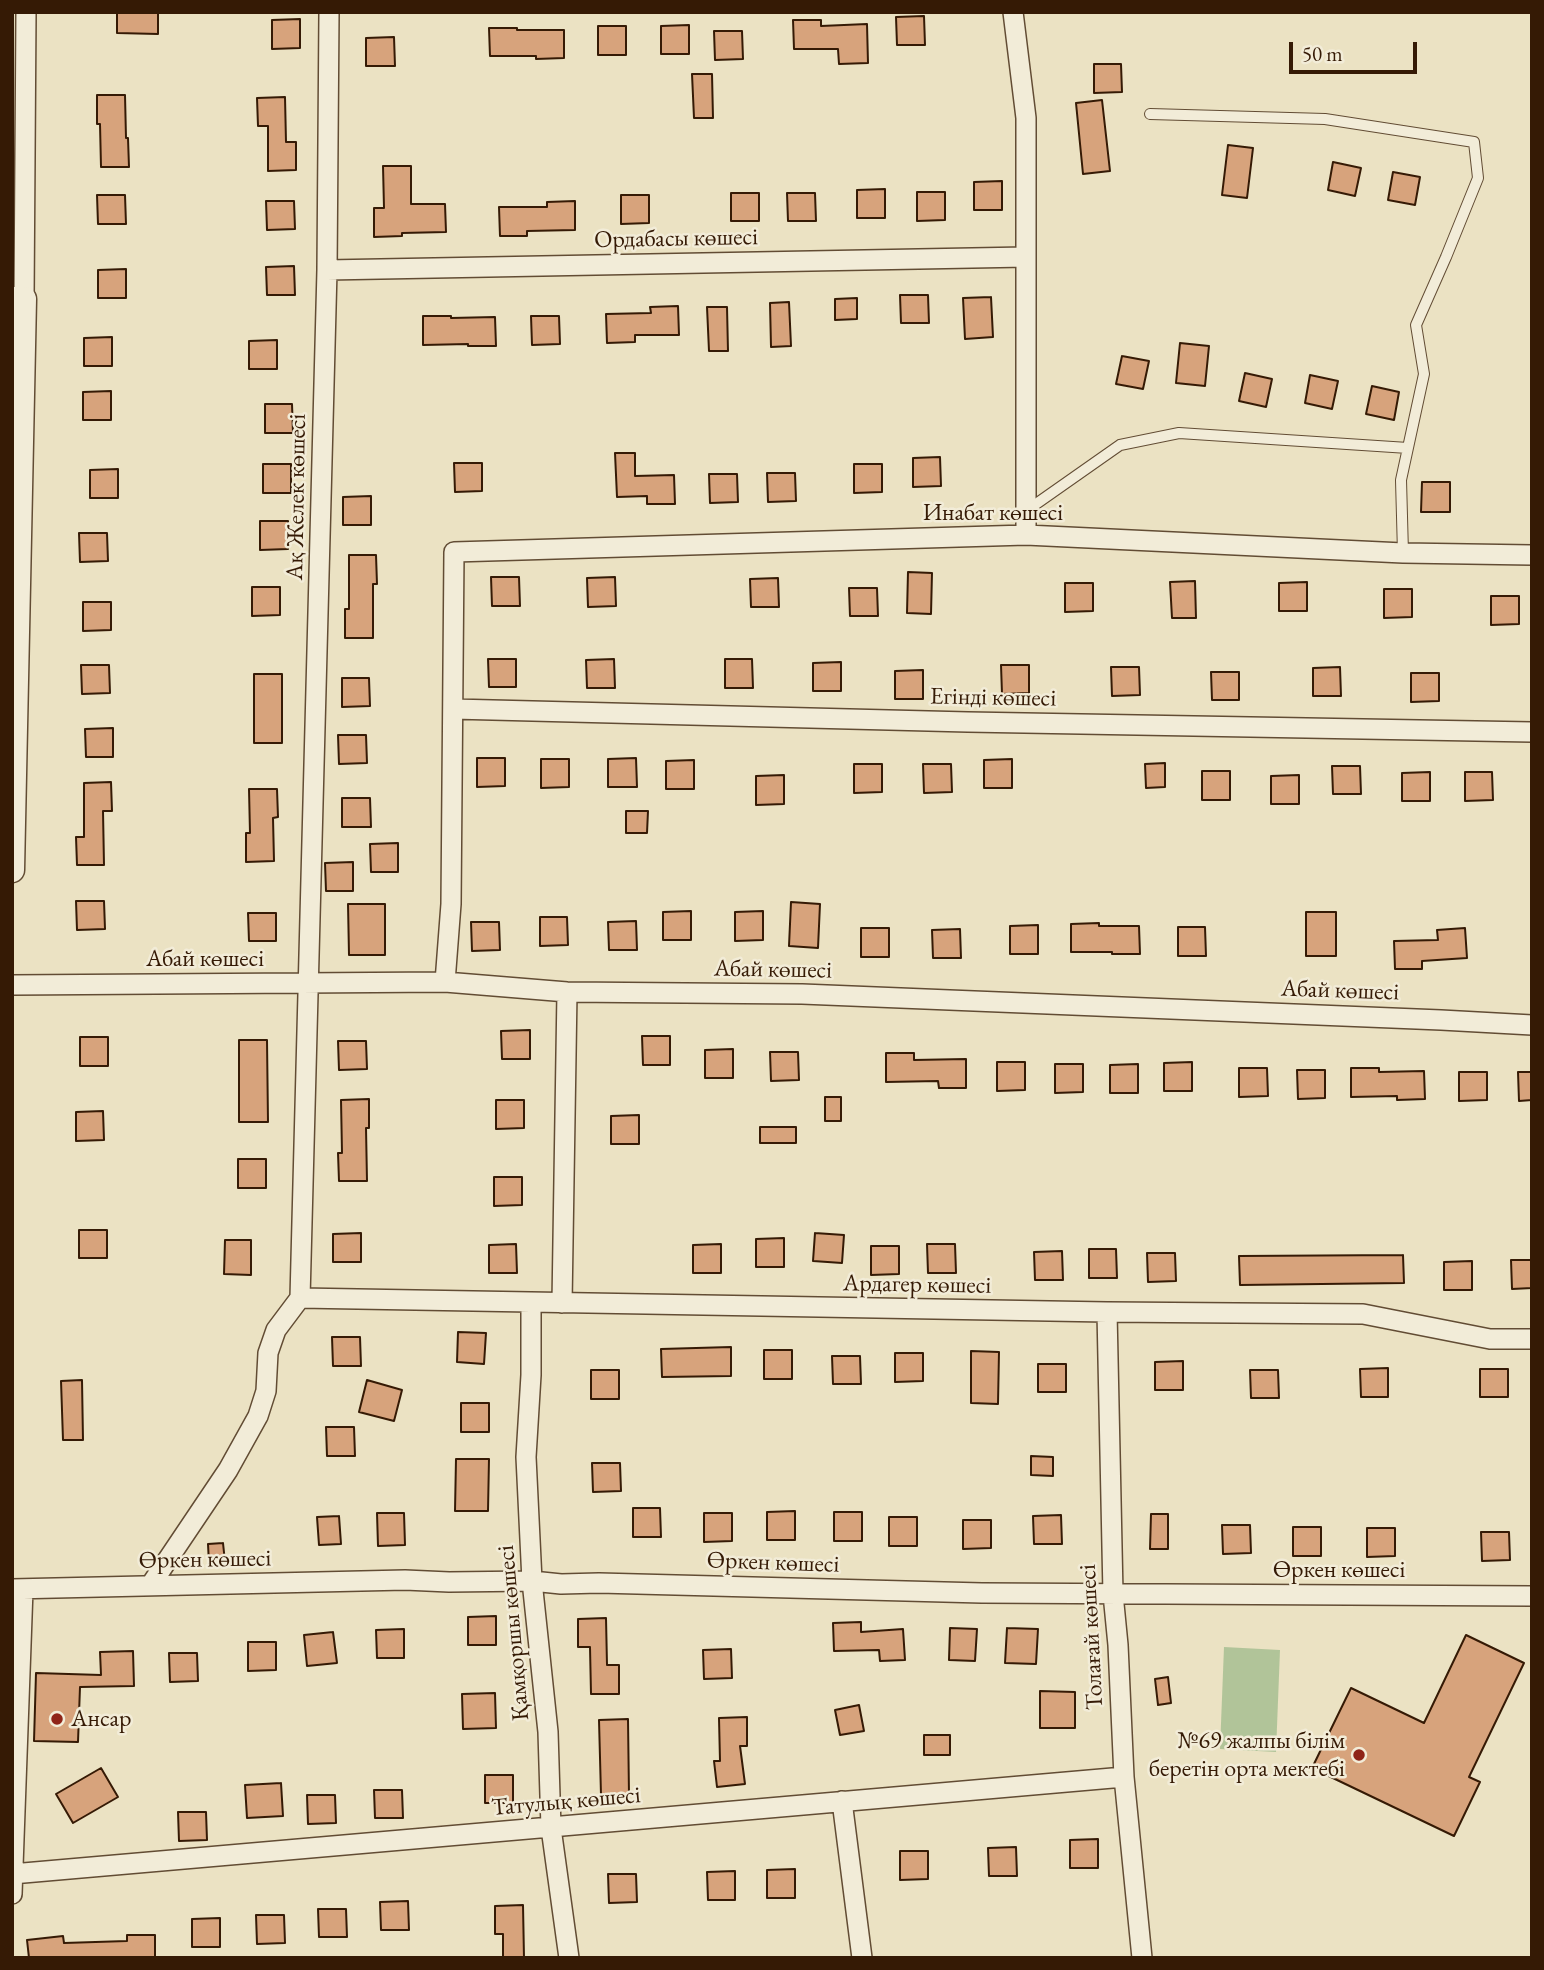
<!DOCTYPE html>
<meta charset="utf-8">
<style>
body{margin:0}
#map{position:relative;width:1544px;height:1970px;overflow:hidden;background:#ebe2c3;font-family:"EB Garamond",serif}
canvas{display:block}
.frame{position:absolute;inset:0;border:14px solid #351a05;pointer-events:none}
.scale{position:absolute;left:1289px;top:42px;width:128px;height:32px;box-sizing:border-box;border:4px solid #351a05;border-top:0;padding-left:9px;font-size:21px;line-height:24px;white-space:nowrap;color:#351a05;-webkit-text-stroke:5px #f2ecd8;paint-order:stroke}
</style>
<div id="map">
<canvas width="1544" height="1970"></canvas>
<div class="frame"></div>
<div class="scale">50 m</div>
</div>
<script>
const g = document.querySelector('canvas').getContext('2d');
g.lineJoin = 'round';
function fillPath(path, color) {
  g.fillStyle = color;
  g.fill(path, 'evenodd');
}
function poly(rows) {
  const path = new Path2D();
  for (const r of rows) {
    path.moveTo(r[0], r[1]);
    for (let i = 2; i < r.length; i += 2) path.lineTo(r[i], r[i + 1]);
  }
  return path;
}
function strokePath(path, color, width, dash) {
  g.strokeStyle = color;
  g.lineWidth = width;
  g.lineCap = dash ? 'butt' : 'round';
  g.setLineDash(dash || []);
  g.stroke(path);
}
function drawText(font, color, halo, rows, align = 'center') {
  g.font = font + ' "EB Garamond",serif';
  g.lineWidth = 5;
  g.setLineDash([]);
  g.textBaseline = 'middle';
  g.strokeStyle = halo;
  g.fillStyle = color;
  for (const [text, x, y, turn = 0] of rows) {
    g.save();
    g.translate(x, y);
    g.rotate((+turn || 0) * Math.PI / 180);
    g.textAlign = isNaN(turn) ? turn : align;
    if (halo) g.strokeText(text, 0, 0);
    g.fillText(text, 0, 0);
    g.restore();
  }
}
const green = poly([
 [1224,1647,1280,1650,1276,1752,1220,1749]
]);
const building = poly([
 [117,12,158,12,158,34,117,33,117,12],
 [924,16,925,45,897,45,896,17,924,16],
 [300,19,300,48,272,49,272,20,300,19],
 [793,20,821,20,821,26,867,24,868,63,839,64,838,49,794,49,793,20],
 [689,25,689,54,661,54,661,26,689,25],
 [598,26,626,26,626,55,598,55,598,26],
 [489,28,517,28,517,30,564,30,564,58,536,59,536,56,490,56,489,28],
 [714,31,742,31,743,59,715,60,714,31],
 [394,37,395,66,366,66,366,38,394,37],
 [1094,64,1121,64,1122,92,1094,93,1094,64],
 [692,74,712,74,713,118,694,118,692,74],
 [97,95,125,95,126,138,128,138,129,167,101,167,100,124,97,124,97,95],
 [285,97,286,142,296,142,296,170,268,171,268,126,258,126,257,98,285,97],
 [1102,100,1110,171,1083,174,1076,103,1102,100],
 [1228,145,1253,148,1247,198,1222,195,1228,145],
 [1333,162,1361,168,1355,196,1328,190,1333,162],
 [383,166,411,166,411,204,445,204,446,232,402,233,402,236,374,237,374,208,384,208,383,166],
 [1393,172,1420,177,1415,205,1388,200,1393,172],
 [1002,181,1002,210,974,210,974,182,1002,181],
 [885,189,885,218,857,218,857,190,885,189],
 [917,192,945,192,945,220,917,221,917,192],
 [731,193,759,193,759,221,731,221,731,193],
 [787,193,815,193,816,221,788,221,787,193],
 [97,195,125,195,126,224,98,224,97,195],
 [621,195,649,195,649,223,621,224,621,195],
 [266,201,294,201,295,229,267,230,266,201],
 [575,201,575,230,527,231,527,236,500,236,499,207,547,207,547,202,575,201],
 [294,266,295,295,267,295,266,267,294,266],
 [126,269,126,298,98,298,98,270,126,269],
 [900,295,928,295,929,323,901,323,900,295],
 [991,297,993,337,965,339,963,298,991,297],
 [857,298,857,319,835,320,835,299,857,298],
 [789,302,791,346,771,347,770,303,789,302],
 [678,306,679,335,635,335,635,342,607,343,606,314,651,313,650,307,678,306],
 [707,307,727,307,728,351,709,351,707,307],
 [423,316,451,316,451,318,495,317,496,346,468,346,468,344,423,345,423,316],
 [531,316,559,316,560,344,532,345,531,316],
 [112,337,112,366,84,366,84,338,112,337],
 [277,340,277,369,249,369,249,341,277,340],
 [1180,343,1209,346,1205,386,1176,383,1180,343],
 [1122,356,1149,361,1143,389,1116,384,1122,356],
 [1245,373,1272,379,1266,407,1239,401,1245,373],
 [1310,375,1338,381,1332,409,1305,403,1310,375],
 [1372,386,1399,392,1394,420,1366,414,1372,386],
 [111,391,111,420,83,420,83,392,111,391],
 [265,404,292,404,293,433,265,433,265,404],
 [615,453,635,453,635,476,674,475,675,504,647,504,647,496,617,497,615,453],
 [940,457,941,486,913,487,913,458,940,457],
 [454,463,482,463,482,491,455,492,454,463],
 [263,464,291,464,291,493,263,493,263,464],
 [854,464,882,464,882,492,854,493,854,464],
 [118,469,118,498,90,498,90,470,118,469],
 [767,473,795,473,796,501,768,502,767,473],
 [709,474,737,474,738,502,710,503,709,474],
 [1422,482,1450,482,1450,512,1421,512,1422,482],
 [371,496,371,525,343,525,343,497,371,496],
 [260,521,288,521,288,549,260,550,260,521],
 [79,533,107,533,108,561,80,562,79,533],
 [349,555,376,555,377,584,373,584,373,638,345,638,345,609,349,609,349,555],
 [908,572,932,573,931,614,907,613,908,572],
 [491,577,519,577,520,606,492,606,491,577],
 [615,577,616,606,588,607,587,578,615,577],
 [778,578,779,607,751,607,750,579,778,578],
 [1195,581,1196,618,1172,618,1170,582,1195,581],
 [1307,582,1307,611,1279,611,1279,583,1307,582],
 [1065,583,1093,583,1093,611,1065,612,1065,583],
 [252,587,280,587,280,615,252,616,252,587],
 [849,588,877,588,878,616,850,616,849,588],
 [1384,589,1412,589,1412,617,1384,618,1384,589],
 [1491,596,1519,596,1519,624,1491,625,1491,596],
 [83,602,111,602,111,630,83,631,83,602],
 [488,659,516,659,516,687,489,687,488,659],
 [614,659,615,688,587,688,586,660,614,659],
 [725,659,752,659,753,688,725,688,725,659],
 [841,662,841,691,813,691,813,663,841,662],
 [81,665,109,665,110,693,82,694,81,665],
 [1001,665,1029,665,1029,693,1002,694,1001,665],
 [1111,667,1139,667,1140,695,1112,696,1111,667],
 [1340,667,1341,696,1313,696,1313,668,1340,667],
 [923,670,923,699,895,699,895,671,923,670],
 [1211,672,1239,672,1239,700,1212,700,1211,672],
 [1411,673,1439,673,1439,701,1411,702,1411,673],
 [254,674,282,674,282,743,254,743,254,674],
 [342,678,369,678,370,706,342,707,342,678],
 [113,728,113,757,86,757,85,729,113,728],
 [338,735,366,735,367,763,339,764,338,735],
 [477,758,505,758,505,786,477,787,477,758],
 [636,758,637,787,608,787,608,759,636,758],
 [541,759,569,759,569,787,541,788,541,759],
 [1012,759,1012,788,984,788,984,760,1012,759],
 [694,760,694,789,666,789,666,761,694,760],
 [1165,763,1165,787,1146,788,1145,764,1165,763],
 [854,764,882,764,882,792,854,793,854,764],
 [923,764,951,764,952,792,924,793,923,764],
 [1332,766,1360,766,1361,794,1333,794,1332,766],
 [1202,771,1230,771,1230,800,1202,800,1202,771],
 [1430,772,1430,801,1402,801,1402,773,1430,772],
 [1465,772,1492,772,1493,800,1465,801,1465,772],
 [784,775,784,804,756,805,756,776,784,775],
 [1299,775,1299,804,1271,804,1271,776,1299,775],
 [111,782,112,811,103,811,104,865,77,865,76,837,84,837,84,783,111,782],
 [249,789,277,789,278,817,273,818,274,861,246,862,246,833,250,833,249,789],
 [342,798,370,798,371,827,342,827,342,798],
 [626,811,648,811,647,833,626,833,626,811],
 [398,843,398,872,371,872,370,844,398,843],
 [353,862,353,891,326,891,325,863,353,862],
 [76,901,104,901,105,929,77,930,76,901],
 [791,902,820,904,818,948,789,946,791,902],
 [348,904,385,904,385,955,349,955,348,904],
 [691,911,691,940,663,940,663,912,691,911],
 [763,911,763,940,735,941,735,912,763,911],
 [1306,912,1336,912,1336,956,1306,956,1306,912],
 [248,913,276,913,276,941,249,941,248,913],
 [540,917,567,917,568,945,540,946,540,917],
 [636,921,637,950,609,950,608,922,636,921],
 [471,922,499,922,500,950,472,951,471,922],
 [1099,923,1099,926,1139,926,1140,954,1112,954,1112,952,1071,952,1071,924,1099,923],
 [1038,925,1038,954,1010,954,1010,926,1038,925],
 [1178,927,1205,927,1206,956,1178,956,1178,927],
 [861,928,889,928,889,957,861,957,861,928],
 [1465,928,1467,958,1422,961,1422,969,1395,969,1394,941,1438,940,1437,930,1465,928],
 [960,929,961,958,933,958,932,930,960,929],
 [530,1030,530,1059,502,1059,501,1031,530,1030],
 [642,1036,670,1036,670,1065,643,1065,642,1036],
 [80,1037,108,1037,108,1066,80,1066,80,1037],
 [239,1040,267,1040,268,1122,239,1122,239,1040],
 [338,1041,366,1041,367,1069,339,1070,338,1041],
 [733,1049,733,1078,705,1078,705,1050,733,1049],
 [770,1052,798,1052,799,1080,771,1081,770,1052],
 [886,1053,914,1053,914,1060,966,1059,966,1088,939,1088,938,1081,886,1082,886,1053],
 [997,1062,1025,1062,1025,1090,997,1091,997,1062],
 [1192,1062,1192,1091,1164,1091,1164,1063,1192,1062],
 [1055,1064,1083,1064,1083,1092,1055,1093,1055,1064],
 [1138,1064,1138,1093,1110,1093,1110,1065,1138,1064],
 [1239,1068,1267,1068,1268,1096,1239,1097,1239,1068],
 [1351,1068,1379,1068,1379,1072,1424,1071,1425,1099,1397,1100,1397,1096,1351,1097,1351,1068],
 [1297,1070,1325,1070,1325,1098,1298,1099,1297,1070],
 [1459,1072,1487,1072,1487,1100,1459,1101,1459,1072],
 [1518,1072,1532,1072,1532,1100,1519,1101,1518,1072],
 [825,1097,841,1097,841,1121,825,1121,825,1097],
 [369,1099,369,1128,366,1128,367,1181,339,1181,338,1153,342,1153,341,1100,369,1099],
 [496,1100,524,1100,524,1128,496,1129,496,1100],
 [103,1111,104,1140,76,1141,76,1112,103,1111],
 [639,1115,639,1144,611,1144,611,1116,639,1115],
 [760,1127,796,1127,796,1143,760,1143,760,1127],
 [238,1159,266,1159,266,1188,238,1188,238,1159],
 [494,1177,522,1177,522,1205,494,1206,494,1177],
 [79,1230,107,1230,107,1258,79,1258,79,1230],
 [361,1233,361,1262,333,1262,333,1234,361,1233],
 [815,1233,844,1235,842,1263,813,1261,815,1233],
 [784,1238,784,1267,756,1267,756,1239,784,1238],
 [225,1240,251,1240,251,1275,224,1274,225,1240],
 [516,1244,517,1273,489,1273,489,1245,516,1244],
 [721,1244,721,1273,693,1273,693,1245,721,1244],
 [927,1244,955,1244,956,1273,928,1273,927,1244],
 [871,1246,899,1246,899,1274,871,1275,871,1246],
 [1089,1249,1116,1249,1117,1278,1089,1278,1089,1249],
 [1062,1251,1063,1280,1035,1280,1034,1252,1062,1251],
 [1147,1253,1175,1253,1176,1281,1148,1282,1147,1253],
 [1403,1255,1404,1283,1240,1285,1239,1256,1403,1255],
 [1511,1260,1532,1260,1532,1288,1512,1289,1511,1260],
 [1472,1261,1472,1290,1444,1290,1444,1262,1472,1261],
 [458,1332,486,1333,484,1364,457,1362,458,1332],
 [332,1337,360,1337,361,1366,333,1366,332,1337],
 [731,1347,731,1376,662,1377,661,1349,731,1347],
 [764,1350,792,1350,792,1379,764,1379,764,1350],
 [971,1351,999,1352,998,1404,971,1403,971,1351],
 [895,1353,923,1353,923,1381,895,1382,895,1353],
 [832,1356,860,1356,861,1384,833,1384,832,1356],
 [1183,1361,1183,1390,1155,1390,1155,1362,1183,1361],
 [1038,1364,1066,1364,1066,1392,1038,1392,1038,1364],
 [1388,1368,1388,1397,1361,1397,1360,1369,1388,1368],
 [1480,1369,1508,1369,1508,1397,1480,1397,1480,1369],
 [591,1370,619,1370,619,1399,591,1399,591,1370],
 [1250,1370,1278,1370,1279,1398,1251,1398,1250,1370],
 [82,1380,83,1440,63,1440,61,1381,82,1380],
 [367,1380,402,1390,394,1421,359,1412,367,1380],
 [461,1403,489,1403,489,1432,461,1432,461,1403],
 [326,1427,354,1427,355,1456,327,1456,326,1427],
 [1031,1456,1053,1457,1053,1476,1031,1475,1031,1456],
 [456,1459,489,1459,488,1511,455,1511,456,1459],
 [592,1463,620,1463,621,1491,593,1492,592,1463],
 [633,1508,660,1508,661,1537,633,1537,633,1508],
 [795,1511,795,1540,767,1540,767,1512,795,1511],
 [834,1512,862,1512,862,1541,834,1541,834,1512],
 [377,1513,404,1513,405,1545,378,1546,377,1513],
 [704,1513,732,1513,732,1541,704,1542,704,1513],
 [1151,1514,1168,1514,1168,1549,1150,1549,1151,1514],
 [1061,1515,1062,1544,1034,1544,1033,1516,1061,1515],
 [339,1516,341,1544,319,1545,317,1517,339,1516],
 [889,1517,917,1517,917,1546,889,1546,889,1517],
 [963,1520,991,1520,991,1548,963,1549,963,1520],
 [1222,1525,1250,1525,1251,1553,1223,1554,1222,1525],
 [1293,1527,1321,1527,1321,1556,1293,1556,1293,1527],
 [1367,1528,1395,1528,1395,1556,1367,1557,1367,1528],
 [1481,1532,1509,1532,1510,1560,1482,1561,1481,1532],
 [223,1543,225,1562,209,1564,208,1544,223,1543],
 [496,1616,496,1645,468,1645,468,1617,496,1616],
 [606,1618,607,1665,619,1665,619,1694,591,1694,590,1647,578,1647,578,1619,606,1618],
 [861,1622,861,1632,903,1629,905,1660,880,1661,879,1650,834,1651,833,1623,861,1622],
 [950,1628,977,1629,975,1661,949,1660,950,1628],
 [1007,1628,1038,1629,1036,1664,1005,1663,1007,1628],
 [404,1629,404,1658,377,1658,376,1630,404,1629],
 [333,1632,337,1663,307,1666,304,1635,333,1632],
 [1466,1635,1524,1663,1469,1777,1480,1782,1454,1836,1312,1768,1351,1688,1424,1723,1466,1635],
 [248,1642,276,1642,276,1670,248,1671,248,1642],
 [731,1649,732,1678,704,1679,703,1650,731,1649],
 [133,1651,134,1686,80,1687,78,1742,34,1741,36,1673,101,1675,100,1652,133,1651],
 [169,1653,197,1653,198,1681,170,1682,169,1653],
 [1168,1677,1171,1703,1158,1705,1155,1679,1168,1677],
 [1040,1691,1075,1692,1075,1728,1040,1728,1040,1691],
 [495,1693,496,1728,463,1729,462,1694,495,1693],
 [859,1705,864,1731,840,1735,835,1710,859,1705],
 [747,1717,747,1746,740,1746,745,1784,717,1787,714,1761,720,1761,719,1718,747,1717],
 [628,1719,629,1795,601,1795,599,1720,628,1719],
 [924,1735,950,1735,950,1755,924,1755,924,1735],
 [101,1768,118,1797,73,1823,56,1794,101,1768],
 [485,1775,513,1775,513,1803,485,1803,485,1775],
 [281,1783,283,1816,247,1818,245,1785,281,1783],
 [374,1790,402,1790,403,1818,375,1818,374,1790],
 [307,1795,335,1795,336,1823,308,1824,307,1795],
 [178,1812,206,1812,207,1840,179,1841,178,1812],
 [1098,1839,1098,1868,1070,1868,1070,1840,1098,1839],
 [1016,1847,1017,1876,989,1876,988,1848,1016,1847],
 [900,1851,928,1851,928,1879,900,1880,900,1851],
 [795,1869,795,1898,767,1898,767,1870,795,1869],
 [735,1871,735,1900,708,1900,707,1872,735,1871],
 [608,1874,636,1874,637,1902,609,1903,608,1874],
 [408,1901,409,1930,381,1930,380,1902,408,1901],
 [523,1905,524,1958,503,1958,503,1934,495,1934,495,1906,523,1905],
 [318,1909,346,1909,347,1937,319,1937,318,1909],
 [256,1915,284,1915,285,1943,257,1944,256,1915],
 [220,1918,220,1947,192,1947,192,1919,220,1918],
 [127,1935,155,1935,155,1958,29,1958,27,1940,63,1936,64,1943,127,1941,127,1935]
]);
const service = poly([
 [1150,114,1325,119,1474,142,1478,178,1446,257,1416,325,1424,374,1401,480,1403,553],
 [1026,511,1120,445,1179,433,1408,448]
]);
const minor = poly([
 [1013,12,1026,118,1026,535],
 [327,270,1026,257],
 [24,299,26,12],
 [453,709,968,722,1532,732],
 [445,982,451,904,454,552,1026,535,1403,553,1532,555],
 [12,985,445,982,567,992,802,994,1441,1020,1532,1025],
 [300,1298,1107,1312,1363,1314,1490,1339,1532,1339],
 [531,1303,531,1375,526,1457,532,1581,548,1732,551,1828,569,1958],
 [562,1303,567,992],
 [1107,1312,1113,1594,1118,1645,1124,1777,1142,1958],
 [150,1586,228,1470,258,1416,266,1391,268,1353,276,1330,300,1298,327,270,329,12],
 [12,1589,405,1580,449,1582,532,1581,561,1584,599,1583,982,1593,1532,1596],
 [842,1801,862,1958],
 [12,1874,1124,1777],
 [12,1894,23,1589]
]);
const tertiary = poly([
 [12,299,24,299,12,870]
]);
const markers = [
 [57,1719,7,"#8f2418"],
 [1359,1755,7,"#8f2418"]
];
const streetNames = [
 ["Ордабасы көшесі",676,239,-1],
 ["Ақ Желек көшесі",297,497,-89],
 ["Инабат көшесі",993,513],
 ["Егінді көшесі",993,698,1],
 ["Абай көшесі",205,959],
 ["Абай көшесі",773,970,1],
 ["Абай көшесі",1340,991,2],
 ["Ардагер көшесі",917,1285,1],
 ["Өркен көшесі",205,1560,-1],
 ["Өркен көшесі",773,1563,2],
 ["Өркен көшесі",1339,1570],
 ["Қамқоршы көшесі",514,1633,-95],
 ["Толағай көшесі",1092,1637,-93],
 ["Татулық көшесі",566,1802,-5]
];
const poiNames = [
 ["Ансар",71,1719],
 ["№69 жалпы білім",1345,1741,"right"],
 ["беретін орта мектебі",1345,1769,"right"]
];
fillPath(green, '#b1c499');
fillPath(building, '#d7a37c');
strokePath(building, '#351a05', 2);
strokePath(service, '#624c34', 12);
strokePath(minor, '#624c34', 22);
strokePath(tertiary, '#624c34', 27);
strokePath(service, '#f2ecd8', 10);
strokePath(minor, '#f2ecd8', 19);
strokePath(tertiary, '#f2ecd8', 24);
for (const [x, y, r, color] of markers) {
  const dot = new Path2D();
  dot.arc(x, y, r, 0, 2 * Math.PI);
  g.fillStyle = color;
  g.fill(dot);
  strokePath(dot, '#f2ecd8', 2.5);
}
drawText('24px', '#351a05', '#f2ecd8', streetNames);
drawText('24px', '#351a05', '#f2ecd8', poiNames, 'left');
</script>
